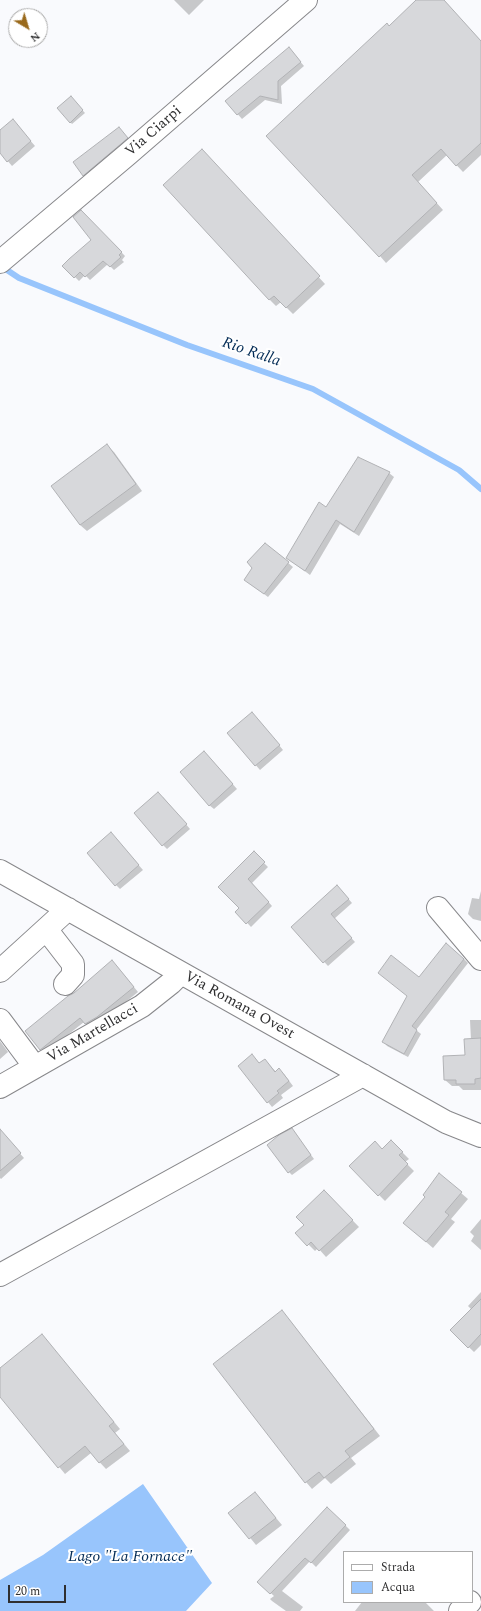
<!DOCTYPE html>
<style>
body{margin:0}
#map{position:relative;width:481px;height:1611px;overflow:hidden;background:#f9fafd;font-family:Spectral,serif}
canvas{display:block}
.legend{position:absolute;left:343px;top:1551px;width:130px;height:52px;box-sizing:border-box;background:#fff;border:1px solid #acacac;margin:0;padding:5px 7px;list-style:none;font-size:12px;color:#2f2f30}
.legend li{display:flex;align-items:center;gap:8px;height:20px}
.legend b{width:20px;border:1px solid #acacac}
.north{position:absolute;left:8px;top:8px;width:40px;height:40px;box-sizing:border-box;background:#fff;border:1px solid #acacac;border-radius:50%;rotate:142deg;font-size:11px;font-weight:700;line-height:16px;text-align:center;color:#2f2f30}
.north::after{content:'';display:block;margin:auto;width:14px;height:18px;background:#99691b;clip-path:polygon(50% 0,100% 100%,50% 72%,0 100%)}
.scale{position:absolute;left:8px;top:1585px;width:58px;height:18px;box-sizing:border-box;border:2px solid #2f2f30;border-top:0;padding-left:5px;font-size:12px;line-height:14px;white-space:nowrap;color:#2f2f30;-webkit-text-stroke:3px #fff;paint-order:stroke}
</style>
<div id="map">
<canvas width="481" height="1611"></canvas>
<ul class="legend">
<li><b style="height:5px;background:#fff"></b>Strada</li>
<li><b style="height:11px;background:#98c5fc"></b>Acqua</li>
</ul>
<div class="north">N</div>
<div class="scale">20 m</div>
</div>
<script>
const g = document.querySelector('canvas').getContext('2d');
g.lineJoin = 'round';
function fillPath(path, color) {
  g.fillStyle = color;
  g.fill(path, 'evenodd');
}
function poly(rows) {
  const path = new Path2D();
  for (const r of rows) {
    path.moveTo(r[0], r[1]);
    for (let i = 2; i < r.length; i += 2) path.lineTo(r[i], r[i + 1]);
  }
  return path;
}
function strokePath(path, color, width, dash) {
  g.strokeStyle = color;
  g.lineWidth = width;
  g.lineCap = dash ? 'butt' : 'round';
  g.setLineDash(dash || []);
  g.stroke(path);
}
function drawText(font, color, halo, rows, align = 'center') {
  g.font = font + ' Spectral,serif';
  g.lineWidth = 4;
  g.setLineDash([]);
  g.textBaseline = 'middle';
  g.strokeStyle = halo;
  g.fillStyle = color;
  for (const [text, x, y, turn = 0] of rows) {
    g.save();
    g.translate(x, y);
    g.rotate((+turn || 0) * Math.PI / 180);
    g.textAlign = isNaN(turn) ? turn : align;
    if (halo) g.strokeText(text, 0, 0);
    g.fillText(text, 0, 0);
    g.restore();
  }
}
const water = poly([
 [143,1484,212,1583,186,1611,0,1611,0,1580,43,1555]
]);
const shadow = poly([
 [174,0,204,0,189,15],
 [417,0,443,0,481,41,481,155,463,172,447,155,418,182,443,210,386,263,380,256,389,27],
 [293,53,304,66,281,86,282,104,265,100,242,119,226,101],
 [70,97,85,113,72,124,58,108],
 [17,125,35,146,12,166,0,152,0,131],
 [123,133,131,142,88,179,84,175],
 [208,157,325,284,293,314,281,302,276,306,270,300,164,185],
 [81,211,125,256,122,260,124,262,114,270,108,264,90,280,85,275,79,281,64,266,92,240],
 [107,446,114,452,142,491,87,531,80,525,52,486],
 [389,473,394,477,359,536,340,524,310,575,287,558,327,508],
 [265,544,293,567,268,597,249,583,254,568],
 [256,717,283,750,260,770,228,733],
 [209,757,237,789,214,809,209,805],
 [163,797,190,829,167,849,163,845],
 [115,838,143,870,120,889,116,885],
 [254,853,268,867,252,883,272,906,251,927,237,912,240,908],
 [341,890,352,903,334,919,355,942,328,966,292,927],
 [481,891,481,921,473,919,468,914,472,898,479,899],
 [464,959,468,963,416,1030,421,1034,408,1057,387,1046,383,1041,419,979],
 [116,965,138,992,102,1021,90,1028,84,1022,45,1053,41,1049],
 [470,1020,481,1020,481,1090,463,1090,459,1086,452,1086,445,1080,466,1056,471,1040],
 [0,1041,8,1052,0,1059],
 [252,1055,260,1064,265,1060,276,1072,284,1074,293,1086,281,1095,283,1098,272,1107,239,1066],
 [0,1131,24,1158,1,1179,0,1178],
 [295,1133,314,1159,292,1175,289,1172],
 [391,1141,409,1159,405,1162,414,1171,385,1201,351,1167,382,1150],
 [324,1191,359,1227,326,1257,318,1248,315,1251,297,1233,305,1225],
 [461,1193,468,1199,451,1219,455,1222,433,1248,411,1229],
 [481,1219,481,1250,471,1241,474,1236,470,1232],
 [481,1292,481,1345,474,1352,451,1330,472,1310,468,1306],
 [288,1318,380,1436,351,1458,356,1464,331,1484,325,1478,312,1489,306,1482],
 [42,1335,120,1429,115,1433,130,1451,106,1469,91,1453,65,1474,0,1395,0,1369],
 [255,1493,282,1525,256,1545,230,1513],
 [345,1525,350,1530,316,1567,310,1561,282,1591,303,1607,300,1611,286,1611,272,1601,270,1599,274,1596,259,1582],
 [362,1602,425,1602,434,1611,355,1611]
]);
const stream = poly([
 [1,266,19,278,187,345,313,389,459,470,481,489]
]);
const building = poly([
 [416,0,444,0,481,41,481,143,456,166,441,149,412,175,437,203,379,257,266,136,387,23,389,26,416,0],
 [289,47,301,62,278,81,278,100,260,96,237,115,225,101,289,47],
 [71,96,83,110,70,123,57,108,71,96],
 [13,119,31,141,7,162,0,153,0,130,13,119],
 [119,127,128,138,83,176,73,162,119,127],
 [202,149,320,276,286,308,274,296,269,300,163,185,202,149],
 [81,210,122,252,119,255,121,257,110,267,103,261,85,277,80,272,74,278,62,266,69,259,91,240,73,217,81,210],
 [107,444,136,484,80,525,51,486,107,444],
 [358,457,390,472,354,532,336,520,305,571,286,558,319,502,326,507,358,457],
 [265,543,289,562,264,594,244,580,252,568,247,562,265,543],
 [252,712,280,745,255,766,227,733,252,712],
 [204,751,233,784,209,806,180,772,204,751],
 [158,792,187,824,162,846,134,813,158,792],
 [111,832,139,865,115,886,87,853,111,832],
 [254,851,265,862,248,879,269,902,246,924,235,912,239,908,218,887,254,851],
 [337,885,349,899,331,914,352,938,323,963,291,927,337,885],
 [446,943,464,959,412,1026,417,1030,404,1054,382,1042,407,996,378,973,391,955,419,977,446,943],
 [112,960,134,987,97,1017,85,1024,80,1018,40,1050,25,1031,68,996,74,993,112,960],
 [481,1038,481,1078,475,1079,475,1084,456,1084,456,1080,444,1080,443,1056,465,1055,464,1039,481,1038],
 [252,1054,259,1063,265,1059,275,1072,279,1068,289,1081,277,1091,279,1093,267,1103,238,1066,252,1054],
 [292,1128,311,1155,288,1173,267,1145,279,1135,292,1128],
 [0,1129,21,1153,0,1171,0,1129],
 [391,1140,403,1152,399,1155,408,1164,378,1196,349,1166,375,1141,382,1149,391,1140],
 [439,1173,462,1192,445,1212,449,1215,426,1242,403,1223,425,1197,423,1195,439,1173],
 [324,1190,353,1220,319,1251,311,1242,307,1246,295,1233,304,1225,296,1217,324,1190],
 [481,1299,481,1334,468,1348,450,1330,481,1299],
 [282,1310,374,1429,345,1451,350,1457,324,1478,319,1472,305,1483,213,1364,282,1310],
 [42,1334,114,1422,109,1426,124,1444,99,1463,85,1446,58,1468,0,1397,0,1368,42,1334],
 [255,1492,276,1518,249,1539,228,1513,255,1492],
 [327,1507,346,1525,311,1563,305,1558,270,1594,257,1582,327,1507]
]);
const minor = poly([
 [0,262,128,154,306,0],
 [0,871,446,1122,481,1136],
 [438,908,481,959],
 [46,929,73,964,73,975,65,984],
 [0,971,68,909],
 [0,1020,35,1067],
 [0,1087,142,1006,171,983,181,973],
 [0,1275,363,1075],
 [460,1611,470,1602]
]);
const streetNames = [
 ["Via Ciarpi",154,132,-41],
 ["Via Romana Ovest",239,1006,29],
 ["Via Martellacci",93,1034,-30]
];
const waterNames = [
 ["Rio Ralla",251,353,19],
 ["Lago \"La Fornace\"",130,1558]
];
fillPath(water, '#98c5fc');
fillPath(shadow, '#0003');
strokePath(stream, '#98c5fc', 6);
fillPath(building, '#d7d8db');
strokePath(building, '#b1b2b5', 1);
strokePath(minor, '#88888b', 24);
strokePath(minor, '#fff', 22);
drawText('15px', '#2f2f30', '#fff', streetNames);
drawText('italic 16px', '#042c56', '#fff', waterNames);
</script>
